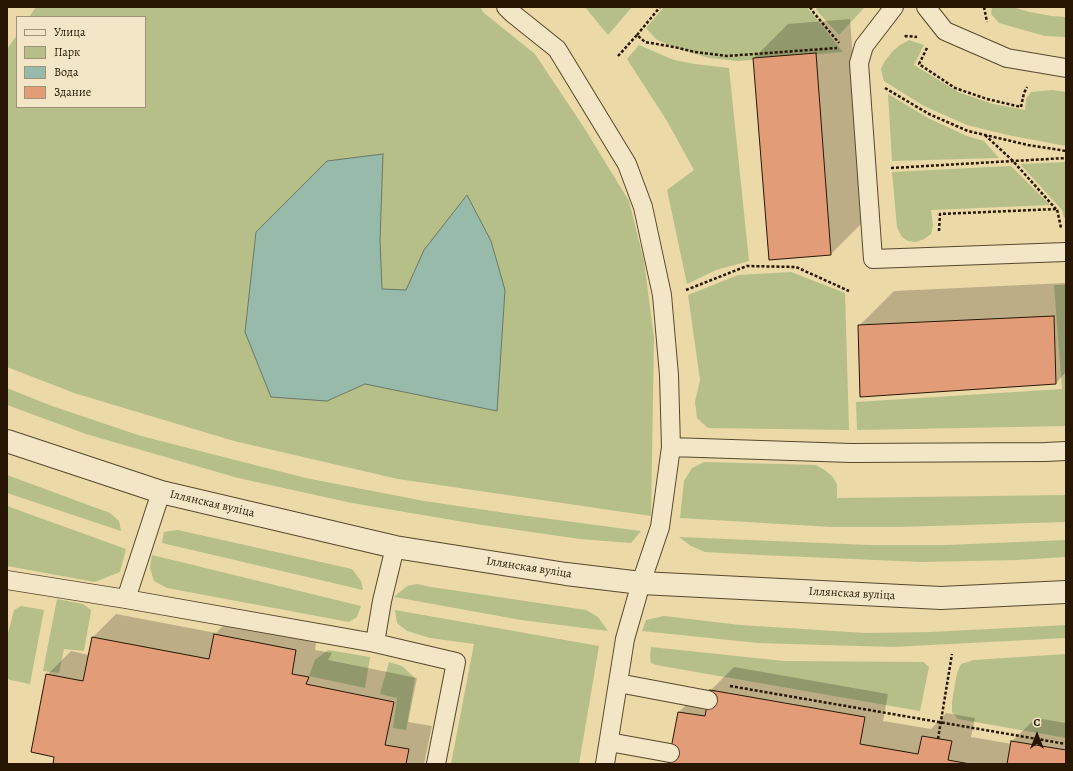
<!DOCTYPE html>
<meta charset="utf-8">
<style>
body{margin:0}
#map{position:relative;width:1073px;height:771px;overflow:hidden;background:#ebd9a8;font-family:Alegreya,serif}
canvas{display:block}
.frame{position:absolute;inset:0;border:8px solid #271702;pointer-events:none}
.legend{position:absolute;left:16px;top:16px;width:130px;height:92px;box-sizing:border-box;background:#f2e6c6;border:1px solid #a19378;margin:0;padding:5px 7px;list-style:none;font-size:12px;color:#271702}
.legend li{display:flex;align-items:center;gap:8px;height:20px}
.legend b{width:20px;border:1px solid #a19378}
.north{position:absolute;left:1017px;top:715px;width:40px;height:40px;-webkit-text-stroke:3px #f2e6c6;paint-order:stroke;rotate:0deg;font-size:11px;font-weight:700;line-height:16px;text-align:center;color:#271702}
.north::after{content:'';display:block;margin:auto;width:14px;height:18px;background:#271702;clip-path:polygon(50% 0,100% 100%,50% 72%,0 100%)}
</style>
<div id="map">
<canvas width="1073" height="771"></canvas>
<div class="frame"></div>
<ul class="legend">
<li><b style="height:5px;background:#f2e6c6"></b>Улица</li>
<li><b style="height:11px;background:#b6bf88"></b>Парк</li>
<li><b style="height:11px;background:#98baab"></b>Вода</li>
<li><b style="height:11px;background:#e29d78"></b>Здание</li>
</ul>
<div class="north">С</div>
</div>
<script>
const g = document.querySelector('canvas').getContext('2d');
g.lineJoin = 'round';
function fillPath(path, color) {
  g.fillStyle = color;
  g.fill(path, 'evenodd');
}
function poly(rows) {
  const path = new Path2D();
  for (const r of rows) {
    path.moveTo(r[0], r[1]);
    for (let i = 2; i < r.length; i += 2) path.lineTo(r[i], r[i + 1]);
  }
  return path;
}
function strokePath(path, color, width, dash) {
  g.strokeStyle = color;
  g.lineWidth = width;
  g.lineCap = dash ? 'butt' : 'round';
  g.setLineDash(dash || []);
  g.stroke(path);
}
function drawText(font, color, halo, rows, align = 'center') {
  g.font = font + ' Alegreya,serif';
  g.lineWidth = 4;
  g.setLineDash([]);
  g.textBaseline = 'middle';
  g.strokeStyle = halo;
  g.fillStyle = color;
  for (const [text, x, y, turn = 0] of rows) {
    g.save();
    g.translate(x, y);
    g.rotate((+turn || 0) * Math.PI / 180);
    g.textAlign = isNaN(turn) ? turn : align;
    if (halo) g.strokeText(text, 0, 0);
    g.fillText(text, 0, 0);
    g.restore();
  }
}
const green = poly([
 [36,7,480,7,484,13,535,54,583,126,629,201,644,261,654,338,651,516,398,479,234,441,74,393,7,367,7,49,17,35,17,107,145,107,145,17,29,17],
 [585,7,632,7,608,35],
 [664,7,807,7,843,52,738,61,709,58,679,49,657,40,646,28],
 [815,7,865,7,839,35,819,13],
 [992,7,1012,7,1030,12,1051,16,1066,17,1066,37,1045,36,999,23,991,14],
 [909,40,924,45,914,65,958,92,993,104,1025,110,1026,99,1031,92,1052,90,1066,92,1066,146,1008,135,967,125,924,106,884,81,881,69,885,61,892,52,900,45],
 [639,45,674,60,695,64,729,68,749,261,716,270,687,284,667,190,694,170,667,121,627,59],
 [888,94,930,119,967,136,984,141,999,158,892,161],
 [1066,162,1066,219,1064,217,1062,210,1020,164],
 [1011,166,1050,205,931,210,933,225,931,234,924,239,916,242,908,241,902,237,897,227,892,172],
 [791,272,845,293,849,430,708,428,697,418,695,402,700,380,688,295,738,275],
 [1054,285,1066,285,1066,426,857,430,856,402,1062,389],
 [7,388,52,406,141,436,306,478,424,501,520,515,641,531,631,543,580,539,476,524,352,503,238,478,86,434,7,405],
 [704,462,816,465,826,471,832,476,837,484,837,498,1066,495,1066,522,899,527,831,527,680,518,684,481,692,468],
 [7,475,110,513,119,521,121,531,7,493],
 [7,506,126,549,120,572,95,582,7,566],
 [178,530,352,569,361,581,363,590,162,543,164,532],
 [679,537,869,545,947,545,1066,540,1066,557,1017,560,922,562,760,555,705,552,691,546],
 [152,555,361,606,357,617,349,622,167,588,154,581,150,568],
 [417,584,431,587,586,610,598,617,608,631,521,620,394,597,407,586],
 [57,599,83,604,91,610,90,617,84,651,64,649,59,673,43,671],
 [21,606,44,610,30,684,10,680,7,678,7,637,14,610],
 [395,610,599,646,579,764,451,764,474,644,430,638,407,631,397,623],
 [664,616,740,625,866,633,931,632,1066,625,1066,638,892,647,758,643,642,631,646,620],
 [651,647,784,661,923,662,929,667,920,711,656,665,651,663,650,657],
 [328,650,370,657,365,688,309,676,315,660],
 [1066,654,1066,738,958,719,952,712,952,702,957,673,961,664,974,660],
 [389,662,402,666,415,678,406,730,393,728,397,698,380,694]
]);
const water = poly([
 [383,154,380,240,382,289,406,290,424,250,467,195,491,241,505,290,497,411,365,384,327,401,271,397,245,332,256,232,327,161,383,154]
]);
const shadow = poly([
 [850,19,865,220,831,254,754,58,788,24],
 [1066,283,1066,372,1056,383,859,326,894,291],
 [238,611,319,626,315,650,332,653,328,660,417,678,408,722,432,726,424,764,54,764,55,756,47,675,71,651,89,655,93,637,116,614,216,633],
 [734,667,888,694,883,721,931,729,946,713,975,718,971,737,1012,744,1012,741,1036,718,1066,723,1066,764,669,764,679,712,702,689,711,690]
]);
const building = poly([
 [816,53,831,255,769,260,753,58,816,53],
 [1054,316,1056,384,860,397,858,325,1054,316],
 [214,634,296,650,292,674,309,677,306,684,394,702,385,745,409,749,406,764,53,764,54,757,31,752,46,674,83,681,92,637,209,659,214,634],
 [710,690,865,717,860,744,918,754,922,736,952,741,948,760,970,764,668,764,678,712,705,716,710,690],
 [1011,741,1066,750,1066,764,1007,764,1011,741]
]);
const path = poly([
 [810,7,814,13,839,43],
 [984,7,987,22],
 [637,35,660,7],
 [905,37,906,36,917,37],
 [927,48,919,64,955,88,987,99,1021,107,1024,93,1027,87],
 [618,56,637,35,645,42,674,47,695,52,727,56,837,48],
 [885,88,929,114,968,131,1028,145,1066,151],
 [985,135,1013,161,1056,209],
 [891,168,1066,158],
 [939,231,940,214,1057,209,1061,228],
 [686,290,747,266,796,267,849,291],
 [730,686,1066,744],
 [938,739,952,654]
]);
const service = poly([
 [506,7,512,13,557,49,627,164,643,207,662,295,669,375,671,447,660,527,641,583,625,639,605,764],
 [894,7,864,46,859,63,873,259,1066,252],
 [926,7,945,31,1007,58,1066,68],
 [671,447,851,453,1045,452,1066,451],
 [7,580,126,599,375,643,456,662,436,764],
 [126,599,161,492],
 [375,643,382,601,395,547],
 [618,683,708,700],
 [609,742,670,753]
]);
const tertiary = poly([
 [7,441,161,492,395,547,566,574,641,583,941,598,1066,592]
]);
const streetNames = [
 ["Іллянская вуліца",212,504,13],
 ["Іллянская вуліца",529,568,9],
 ["Іллянская вуліца",852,594,3]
];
fillPath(green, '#b6bf88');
fillPath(water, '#98baab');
strokePath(water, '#6b7967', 1);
fillPath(shadow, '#0003');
fillPath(building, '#e29d78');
strokePath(building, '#271702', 1);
strokePath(service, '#58482c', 20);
strokePath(tertiary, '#58482c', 24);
strokePath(path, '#271702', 2.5, [3, 2]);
strokePath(service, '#f2e6c6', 18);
strokePath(tertiary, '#f2e6c6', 22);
drawText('12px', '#271702', '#f2e6c6', streetNames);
</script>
